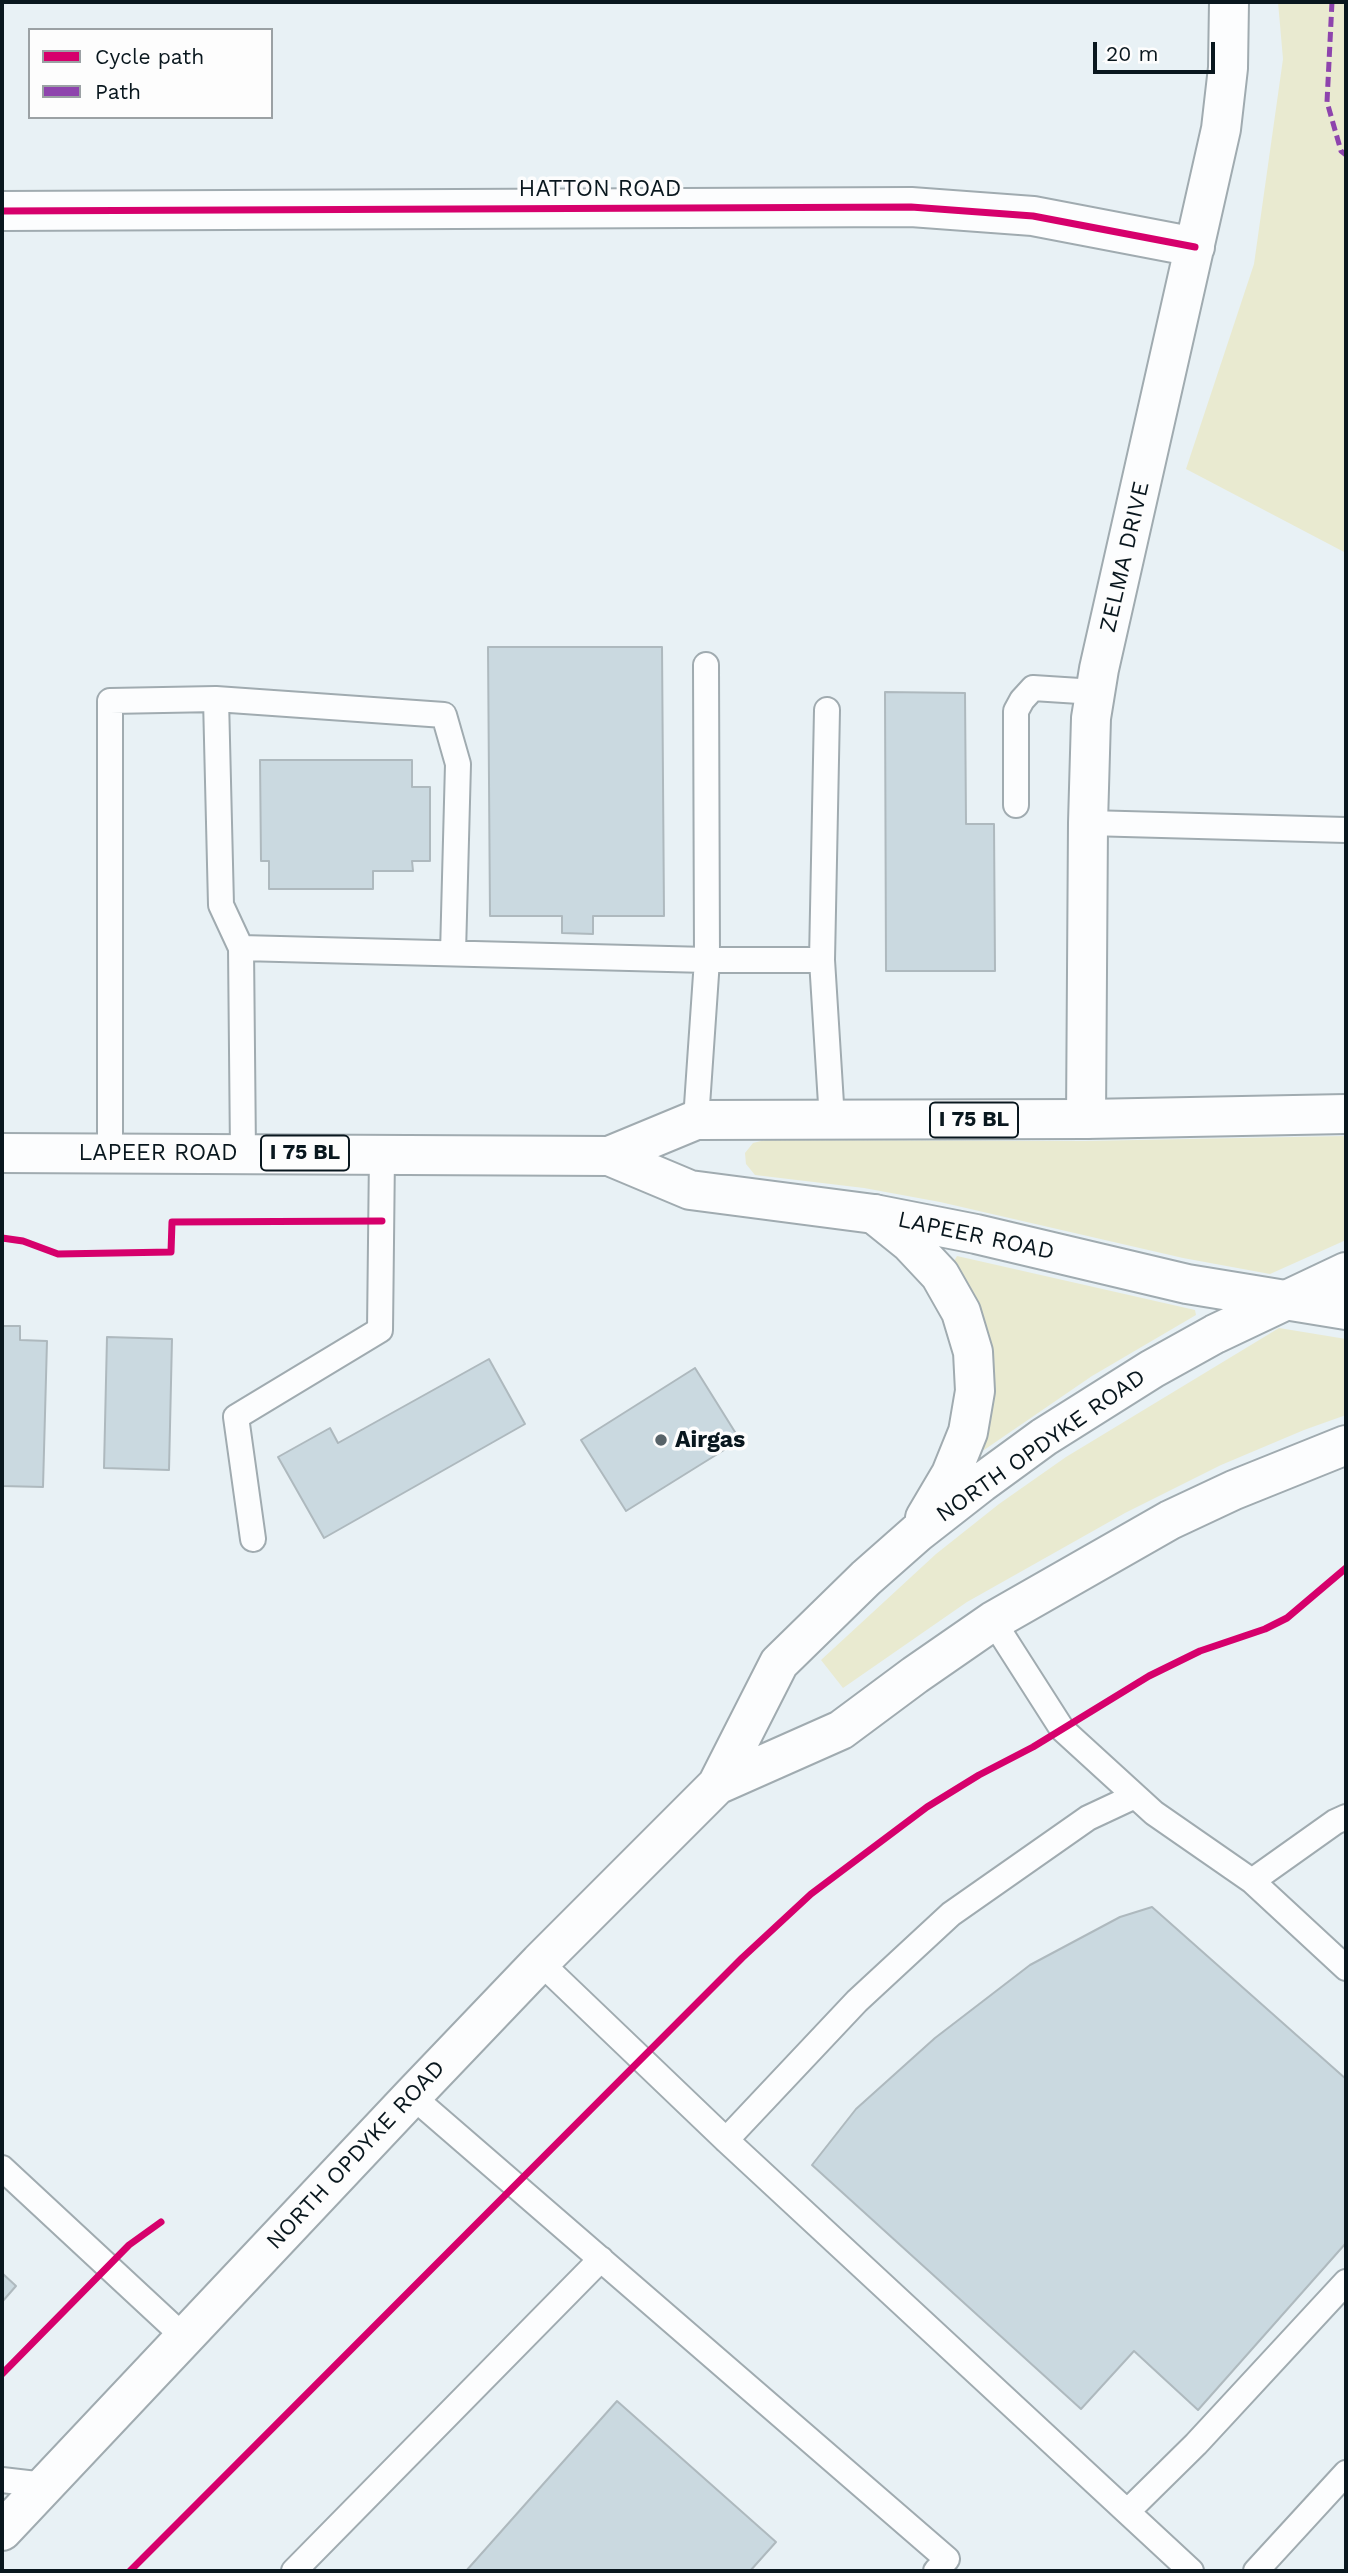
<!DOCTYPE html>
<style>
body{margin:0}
#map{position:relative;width:1348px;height:2573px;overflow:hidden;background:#e8f1f5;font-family:"Work Sans",sans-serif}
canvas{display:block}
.frame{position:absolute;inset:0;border:4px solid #09171e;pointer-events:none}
.legend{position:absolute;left:28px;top:28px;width:245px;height:91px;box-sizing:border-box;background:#fdfdfd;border:2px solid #9ba1a4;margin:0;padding:9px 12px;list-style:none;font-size:21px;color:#09171e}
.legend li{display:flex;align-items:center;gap:14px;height:35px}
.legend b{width:35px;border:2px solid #9ba1a4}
.scale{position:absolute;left:1093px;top:42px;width:122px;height:32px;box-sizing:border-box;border:4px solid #09171e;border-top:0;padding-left:9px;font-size:21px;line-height:24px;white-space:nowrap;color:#09171e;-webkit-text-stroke:5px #fdfdfd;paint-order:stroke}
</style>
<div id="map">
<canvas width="1348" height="2573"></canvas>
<div class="frame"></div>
<ul class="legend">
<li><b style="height:9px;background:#d6006c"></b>Cycle path</li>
<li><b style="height:9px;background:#8e44ad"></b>Path</li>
</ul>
<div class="scale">20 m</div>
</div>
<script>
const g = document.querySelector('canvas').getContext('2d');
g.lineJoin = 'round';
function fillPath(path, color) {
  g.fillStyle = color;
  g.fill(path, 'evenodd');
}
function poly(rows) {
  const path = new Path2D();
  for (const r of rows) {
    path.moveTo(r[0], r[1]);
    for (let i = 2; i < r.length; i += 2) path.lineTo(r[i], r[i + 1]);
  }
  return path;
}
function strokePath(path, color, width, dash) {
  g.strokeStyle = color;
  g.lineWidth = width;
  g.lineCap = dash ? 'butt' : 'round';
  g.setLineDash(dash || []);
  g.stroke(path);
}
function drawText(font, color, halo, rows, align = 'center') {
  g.font = font + ' "Work Sans",sans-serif';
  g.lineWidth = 7;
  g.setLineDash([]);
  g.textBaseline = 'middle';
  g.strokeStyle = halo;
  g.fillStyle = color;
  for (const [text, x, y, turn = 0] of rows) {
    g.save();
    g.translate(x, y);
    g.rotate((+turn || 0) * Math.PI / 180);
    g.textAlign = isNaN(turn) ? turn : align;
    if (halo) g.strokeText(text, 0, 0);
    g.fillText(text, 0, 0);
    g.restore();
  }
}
const green = poly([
 [1278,2,1346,2,1346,553,1186,469,1254,264,1283,59],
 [1346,1136,1346,1240,1270,1274,1183,1258,940,1202,864,1188,755,1175,746,1164,745,1153,753,1143,765,1140,1085,1141],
 [957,1256,1195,1310,1196,1315,1092,1376,984,1450,979,1448,993,1394,994,1364,989,1334,980,1307,954,1261],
 [1279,1328,1346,1339,1346,1415,1304,1430,1221,1465,1125,1513,967,1602,843,1688,821,1660,936,1554,999,1504,1066,1457]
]);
const building = poly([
 [488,647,662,647,664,916,593,916,593,934,562,933,562,916,490,916,488,647],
 [885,692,965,693,966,824,994,824,995,971,886,971,885,692],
 [260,760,412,760,412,787,430,787,430,861,412,861,413,871,373,871,373,889,269,889,269,861,261,861,260,760],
 [2,1326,20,1326,20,1340,47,1341,43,1487,2,1486,2,1326],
 [107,1337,172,1339,169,1470,104,1468,107,1337],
 [489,1359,525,1424,324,1538,278,1457,330,1428,338,1443,489,1359],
 [695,1368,740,1440,626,1511,581,1440,695,1368],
 [1152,1907,1346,2079,1346,2243,1198,2410,1134,2351,1081,2409,812,2165,856,2109,935,2038,1030,1965,1120,1917,1152,1907],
 [2,2273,16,2286,2,2302,2,2273],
 [617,2401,776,2542,750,2571,466,2571,617,2401]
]);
const lane = poly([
 [216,699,444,715,458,764,453,953],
 [1016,805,1016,711,1022,700,1033,688,1095,692],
 [1088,823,1346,830],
 [241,948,707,960,822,960,832,1120],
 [822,960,827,710],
 [696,1120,707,960,706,665],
 [110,1153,110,701,216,699,221,905,241,948,243,1153],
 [253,1539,236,1417,380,1330,382,1154],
 [993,1621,1062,1729,1154,1813,1252,1881,1335,1822,1346,1817],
 [1252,1881,1346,1968],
 [540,1962,726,2140,1191,2571],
 [412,2096,947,2559,936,2571],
 [726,2140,857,2001,951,1914,1088,1818,1135,1796],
 [2,2168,184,2337],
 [2,2480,45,2485],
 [1128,2511,1196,2444,1346,2282],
 [294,2571,601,2259],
 [1256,2571,1346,2473]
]);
const street = poly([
 [2,211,911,207,1033,216,1195,247],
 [1086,1119,1088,823,1091,718,1099,669,1221,129,1228,68,1229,2]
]);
const secondary = poly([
 [874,1214,910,1243,940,1275,961,1312,973,1352,975,1391,968,1432,951,1474,925,1518],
 [717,1785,841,1730,915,1675,993,1621,1170,1520,1234,1490,1346,1445],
 [2,2531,412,2096,540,1962,717,1785,779,1663,866,1578,917,1533,981,1483,1044,1437,1152,1369,1215,1334,1346,1272]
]);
const primary = poly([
 [2,1153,609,1156,690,1190,874,1214,976,1234,1187,1284,1346,1310],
 [609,1156,696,1120,1086,1119,1346,1114]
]);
const quiet = poly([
 [1332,2,1327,102,1341,151,1346,155]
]);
const cycleway = poly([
 [2,211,911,207,1033,216,1195,247],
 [2,1238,23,1241,58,1254,171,1252,172,1222,382,1221],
 [2,2374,129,2245,161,2222],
 [130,2571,742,1958,811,1894,927,1807,979,1775,1033,1747,1149,1676,1200,1651,1265,1629,1287,1618,1346,1568]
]);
const markers = [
 [661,1440,7,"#576369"]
];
const shields = [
 [974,1120,88],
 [305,1153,88]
];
const shieldNames = [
 ["I 75 BL",974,1120],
 ["I 75 BL",305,1153]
];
const streetNames = [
 ["HATTON ROAD",600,189],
 ["ZELMA DRIVE",1125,557,-77],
 ["LAPEER ROAD",158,1153],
 ["LAPEER ROAD",976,1236,12],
 ["NORTH OPDYKE ROAD",1041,1446,-35],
 ["NORTH OPDYKE ROAD",356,2155,-47]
];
const poiNames = [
 ["Airgas",675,1440]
];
fillPath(green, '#e9ead0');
fillPath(building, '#cad9e0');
strokePath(building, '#aeb9be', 2);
strokePath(lane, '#a0abb0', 28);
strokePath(street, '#a0abb0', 42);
strokePath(secondary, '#a0abb0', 42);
strokePath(primary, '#a0abb0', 42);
strokePath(lane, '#fcfdfe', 24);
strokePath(street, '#fcfdfe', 38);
strokePath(secondary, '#fcfdfe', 38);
strokePath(primary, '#fcfdfe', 38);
strokePath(quiet, '#8e44ad', 5, [10, 5]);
strokePath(cycleway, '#d6006c', 7);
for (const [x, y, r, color] of markers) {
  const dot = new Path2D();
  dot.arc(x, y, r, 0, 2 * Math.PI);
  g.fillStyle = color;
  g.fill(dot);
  strokePath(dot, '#fdfdfd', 2.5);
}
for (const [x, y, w] of shields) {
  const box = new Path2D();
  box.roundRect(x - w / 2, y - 17.5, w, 35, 5);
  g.fillStyle = '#fdfdfd';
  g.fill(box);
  strokePath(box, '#09171e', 2);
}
drawText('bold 21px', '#09171e', null, shieldNames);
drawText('23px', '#09171e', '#fdfdfd', streetNames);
drawText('bold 23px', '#09171e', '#fdfdfd', poiNames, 'left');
</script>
